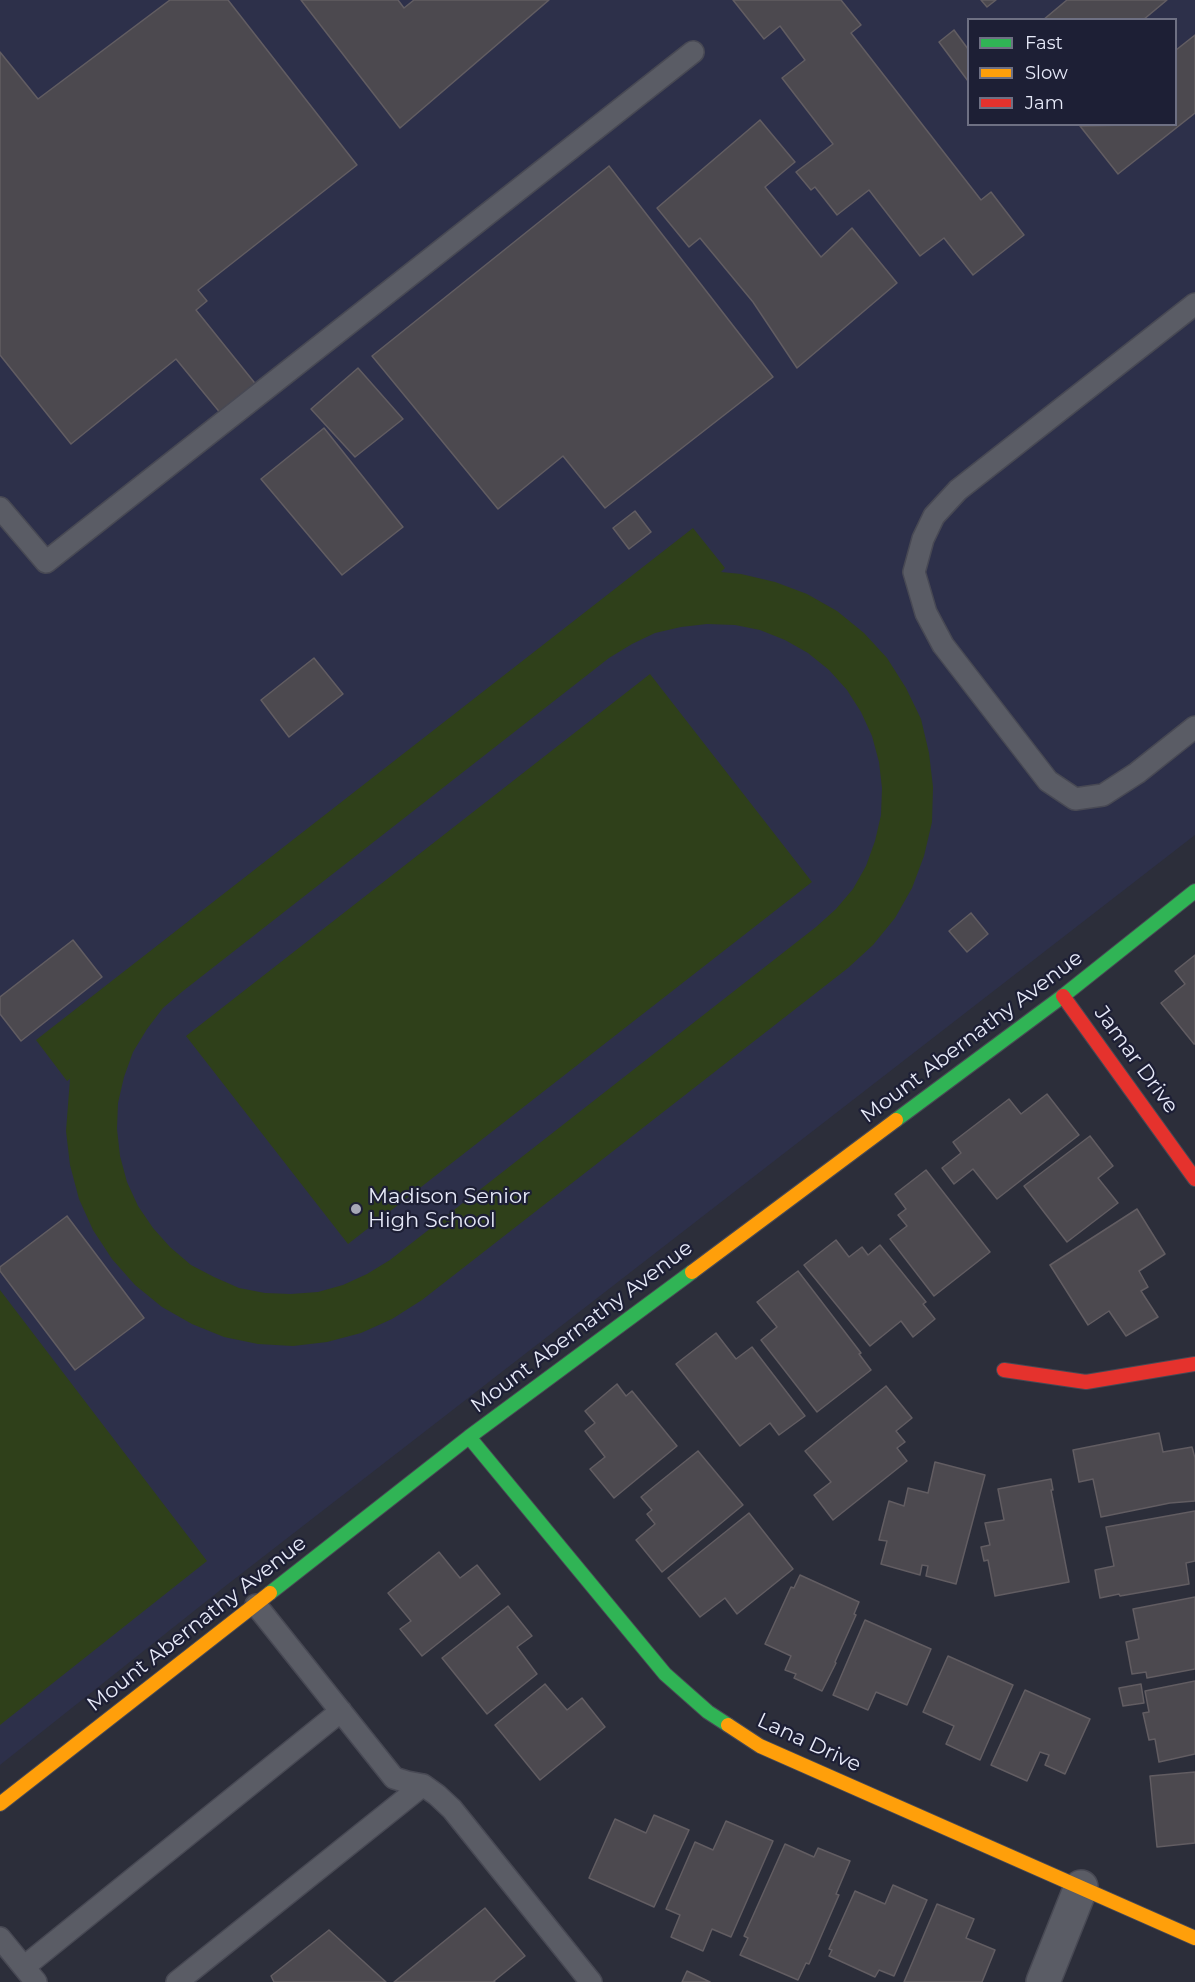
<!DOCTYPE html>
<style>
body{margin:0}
#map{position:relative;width:1195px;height:1982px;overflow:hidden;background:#2c2e3a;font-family:Montserrat,sans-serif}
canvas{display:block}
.legend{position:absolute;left:967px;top:18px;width:210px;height:108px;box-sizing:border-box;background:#1d1f35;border:2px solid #6e7083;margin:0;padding:8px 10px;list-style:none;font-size:18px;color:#e7eaf9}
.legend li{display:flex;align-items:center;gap:12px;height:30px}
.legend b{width:30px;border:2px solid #6e7083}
</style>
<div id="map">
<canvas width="1195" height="1982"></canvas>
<ul class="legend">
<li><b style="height:8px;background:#30b455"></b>Fast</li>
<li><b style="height:8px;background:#ff9f0a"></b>Slow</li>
<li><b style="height:8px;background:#e5322d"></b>Jam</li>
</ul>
</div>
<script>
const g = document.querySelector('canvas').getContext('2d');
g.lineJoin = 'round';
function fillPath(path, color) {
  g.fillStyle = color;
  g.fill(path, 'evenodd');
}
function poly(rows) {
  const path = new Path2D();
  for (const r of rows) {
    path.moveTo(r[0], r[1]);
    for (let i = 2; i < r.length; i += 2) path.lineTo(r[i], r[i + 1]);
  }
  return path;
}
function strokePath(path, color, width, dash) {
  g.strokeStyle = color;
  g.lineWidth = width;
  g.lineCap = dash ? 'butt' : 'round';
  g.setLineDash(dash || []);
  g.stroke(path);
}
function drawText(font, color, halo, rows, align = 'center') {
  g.font = font + ' Montserrat,sans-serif';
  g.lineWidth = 4.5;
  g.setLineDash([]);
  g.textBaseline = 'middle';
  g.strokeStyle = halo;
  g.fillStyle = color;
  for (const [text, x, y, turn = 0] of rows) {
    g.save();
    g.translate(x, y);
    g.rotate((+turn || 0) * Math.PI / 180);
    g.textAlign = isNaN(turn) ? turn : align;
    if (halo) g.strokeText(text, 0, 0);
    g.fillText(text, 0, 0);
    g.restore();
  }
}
const built = poly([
 [0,0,1195,0,1195,835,228,1584,0,1765],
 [968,20,1176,20,1176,124,968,124]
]);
const green = poly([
 [693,528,725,568,721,572,741,574,775,582,807,594,837,611,864,633,887,658,906,688,921,719,929,753,933,787,932,822,924,856,912,888,895,918,873,945,848,968,422,1300,392,1319,361,1333,327,1342,293,1346,258,1344,224,1337,192,1324,162,1307,135,1285,112,1259,93,1230,79,1199,70,1165,66,1131,70,1079,67,1081,36,1040],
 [707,624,735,625,760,630,785,640,808,653,829,670,847,690,861,712,872,736,879,762,882,788,881,815,875,841,866,866,853,889,836,909,816,927,390,1260,367,1274,343,1285,318,1292,291,1294,265,1293,239,1288,214,1277,191,1265,170,1247,153,1228,138,1206,127,1182,120,1156,117,1129,118,1103,124,1077,133,1052,147,1029,163,1008,183,991,609,658,632,644,655,633,681,627],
 [650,674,812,882,348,1244,186,1036],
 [0,1290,207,1561,0,1725]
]);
const building = poly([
 [170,0,228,0,357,165,198,290,207,301,196,310,258,387,222,415,176,359,71,444,0,355,0,52,38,99,170,0],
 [301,0,398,0,404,8,414,0,549,0,400,128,301,0],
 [733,0,841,0,861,25,851,33,981,200,991,192,1024,235,973,275,944,238,920,256,869,190,837,215,815,187,811,190,796,172,833,144,782,78,805,60,780,26,764,39,733,0],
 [981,0,996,0,987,7,981,0],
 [1067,0,1167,0,1143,20,1043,20,1067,0],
 [954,30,968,49,968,81,939,42,954,30],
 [1195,35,1195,113,1118,174,1080,126,1176,124,1176,50,1195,35],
 [760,120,795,162,765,187,821,257,852,228,897,283,797,368,753,302,700,238,689,247,657,208,760,120],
 [609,166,773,377,605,508,563,456,498,509,372,356,609,166],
 [358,368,403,419,355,457,311,409,358,368],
 [324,428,403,527,342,575,261,479,324,428],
 [635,511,651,532,629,549,613,528,635,511],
 [314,658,343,694,289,737,261,700,314,658],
 [971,913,988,934,967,952,949,931,971,913],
 [73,940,102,977,21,1041,0,1014,0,997,73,940],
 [1195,955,1195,1044,1194,1044,1161,1003,1185,984,1175,971,1195,955],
 [1047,1094,1079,1135,997,1199,973,1169,954,1184,942,1168,961,1153,953,1142,1009,1099,1021,1114,1047,1094],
 [1090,1136,1113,1166,1098,1178,1118,1203,1067,1242,1024,1186,1090,1136],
 [926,1170,990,1252,934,1296,890,1239,907,1226,898,1215,906,1209,895,1194,926,1170],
 [1137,1209,1165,1254,1139,1271,1148,1287,1141,1291,1158,1317,1126,1336,1109,1311,1088,1325,1050,1265,1137,1209],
 [67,1216,144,1318,75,1370,0,1271,0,1267,67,1216],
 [836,1240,849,1257,862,1247,868,1255,880,1245,926,1302,923,1304,935,1319,913,1337,901,1321,870,1346,804,1265,836,1240],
 [798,1271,861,1353,859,1354,871,1370,817,1412,761,1340,777,1327,757,1302,798,1271],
 [716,1333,736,1359,752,1347,805,1416,779,1435,770,1423,740,1446,676,1364,716,1333],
 [617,1384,626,1396,632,1391,677,1446,614,1498,590,1469,605,1457,585,1431,595,1423,585,1411,617,1384],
 [886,1386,912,1418,896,1431,905,1442,897,1448,907,1461,833,1520,814,1495,831,1482,805,1451,886,1386],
 [1159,1433,1163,1452,1192,1447,1195,1458,1195,1501,1170,1503,1101,1517,1093,1479,1079,1482,1073,1450,1159,1433],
 [698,1451,743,1505,662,1572,636,1540,655,1524,647,1514,652,1510,641,1497,698,1451],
 [935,1462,985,1475,956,1584,926,1576,928,1566,922,1565,920,1575,881,1564,887,1541,879,1540,889,1501,904,1506,908,1488,928,1493,935,1462],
 [1051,1479,1053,1490,1051,1490,1069,1582,995,1596,988,1560,984,1561,981,1547,990,1545,985,1523,1004,1520,998,1489,1051,1479],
 [1195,1511,1195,1561,1186,1563,1189,1584,1120,1596,1119,1594,1100,1598,1095,1570,1114,1566,1106,1527,1195,1511],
 [749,1513,793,1569,737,1614,725,1598,700,1617,668,1578,749,1513],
 [439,1552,460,1578,477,1565,500,1594,422,1656,400,1629,411,1621,388,1593,439,1552],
 [800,1575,859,1602,854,1614,856,1615,835,1662,836,1663,822,1691,794,1678,796,1674,785,1670,791,1656,765,1644,791,1587,794,1588,800,1575],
 [1195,1597,1195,1669,1147,1678,1146,1672,1132,1674,1126,1642,1139,1639,1133,1609,1195,1597],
 [508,1606,532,1636,517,1647,537,1674,487,1714,442,1658,508,1606],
 [865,1620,931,1649,907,1705,876,1692,868,1710,833,1695,865,1620],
 [948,1656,1013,1685,980,1760,946,1744,954,1726,923,1712,948,1656],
 [1195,1681,1195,1754,1159,1762,1155,1739,1149,1740,1143,1713,1149,1712,1145,1691,1195,1681],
 [545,1684,567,1710,582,1698,605,1727,540,1780,495,1725,545,1684],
 [1141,1684,1144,1703,1123,1706,1119,1688,1141,1684],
 [1025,1690,1090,1719,1065,1774,1045,1765,1049,1755,1040,1752,1027,1781,991,1765,1025,1690],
 [1195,1772,1195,1843,1157,1847,1150,1776,1195,1772],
 [654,1815,689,1830,654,1907,589,1878,615,1819,646,1833,654,1815],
 [726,1821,773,1841,731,1937,712,1929,703,1951,671,1937,680,1915,666,1909,695,1842,713,1850,726,1821],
 [785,1844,814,1857,818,1848,850,1861,836,1894,839,1895,809,1964,806,1963,798,1980,740,1955,748,1938,744,1936,785,1844],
 [893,1885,927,1900,894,1976,879,1970,875,1977,829,1956,832,1950,829,1949,855,1891,885,1904,893,1885],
 [937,1904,974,1919,966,1938,995,1950,982,1982,904,1982,937,1904],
 [485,1908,525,1956,494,1981,495,1982,394,1982,485,1908],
 [329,1930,386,1982,274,1982,271,1976,329,1930],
 [687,1971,710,1982,682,1982,687,1971]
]);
const lane = poly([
 [1195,304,958,490,934,516,923,539,914,572,926,613,943,645,1048,781,1075,799,1103,795,1137,773,1195,727],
 [0,508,46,562,693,52],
 [256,1605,394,1778,407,1782,423,1785,437,1795,452,1809,591,1982],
 [0,1938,36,1982],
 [24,1967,341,1711],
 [177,1982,423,1785]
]);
const street = poly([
 [1043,1982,1081,1887]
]);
const fast = poly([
 [896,1120,1063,996,1195,891],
 [469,1437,665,1674,708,1712,728,1725],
 [270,1593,469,1437,692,1272]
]);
const slow = poly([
 [692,1272,896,1120],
 [728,1725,760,1746,1195,1938],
 [0,1804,270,1593]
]);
const jam = poly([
 [1063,996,1195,1179],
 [1004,1370,1086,1382,1195,1364]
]);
const markers = [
 [356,1209,6,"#a6a8b6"]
];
const streetNames = [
 ["Mount Abernathy Avenue",972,1037,-37],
 ["Jamar Drive",1136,1060,54],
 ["Mount Abernathy Avenue",582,1327,-37],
 ["Mount Abernathy Avenue",197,1624,-38],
 ["Lana Drive",809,1743,25]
];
const poiNames = [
 ["Madison Senior",368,1197],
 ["High School",368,1221]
];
fillPath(built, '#2d304a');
fillPath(green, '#2f401a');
fillPath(building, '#4c494f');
strokePath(building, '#625d62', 1.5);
strokePath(lane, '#484954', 24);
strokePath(street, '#484954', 36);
strokePath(fast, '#484954', 16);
strokePath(slow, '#484954', 16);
strokePath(jam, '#484954', 16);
strokePath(lane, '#5a5c65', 21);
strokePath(street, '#5a5c65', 33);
strokePath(fast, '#30b455', 14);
strokePath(slow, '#ff9f0a', 14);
strokePath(jam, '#e5322d', 14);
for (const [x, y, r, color] of markers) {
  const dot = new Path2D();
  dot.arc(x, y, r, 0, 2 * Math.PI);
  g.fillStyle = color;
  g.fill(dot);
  strokePath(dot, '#1d1f35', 2);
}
drawText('21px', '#e7eaf9', '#1d1f35', streetNames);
drawText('21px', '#e7eaf9', '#1d1f35', poiNames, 'left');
</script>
